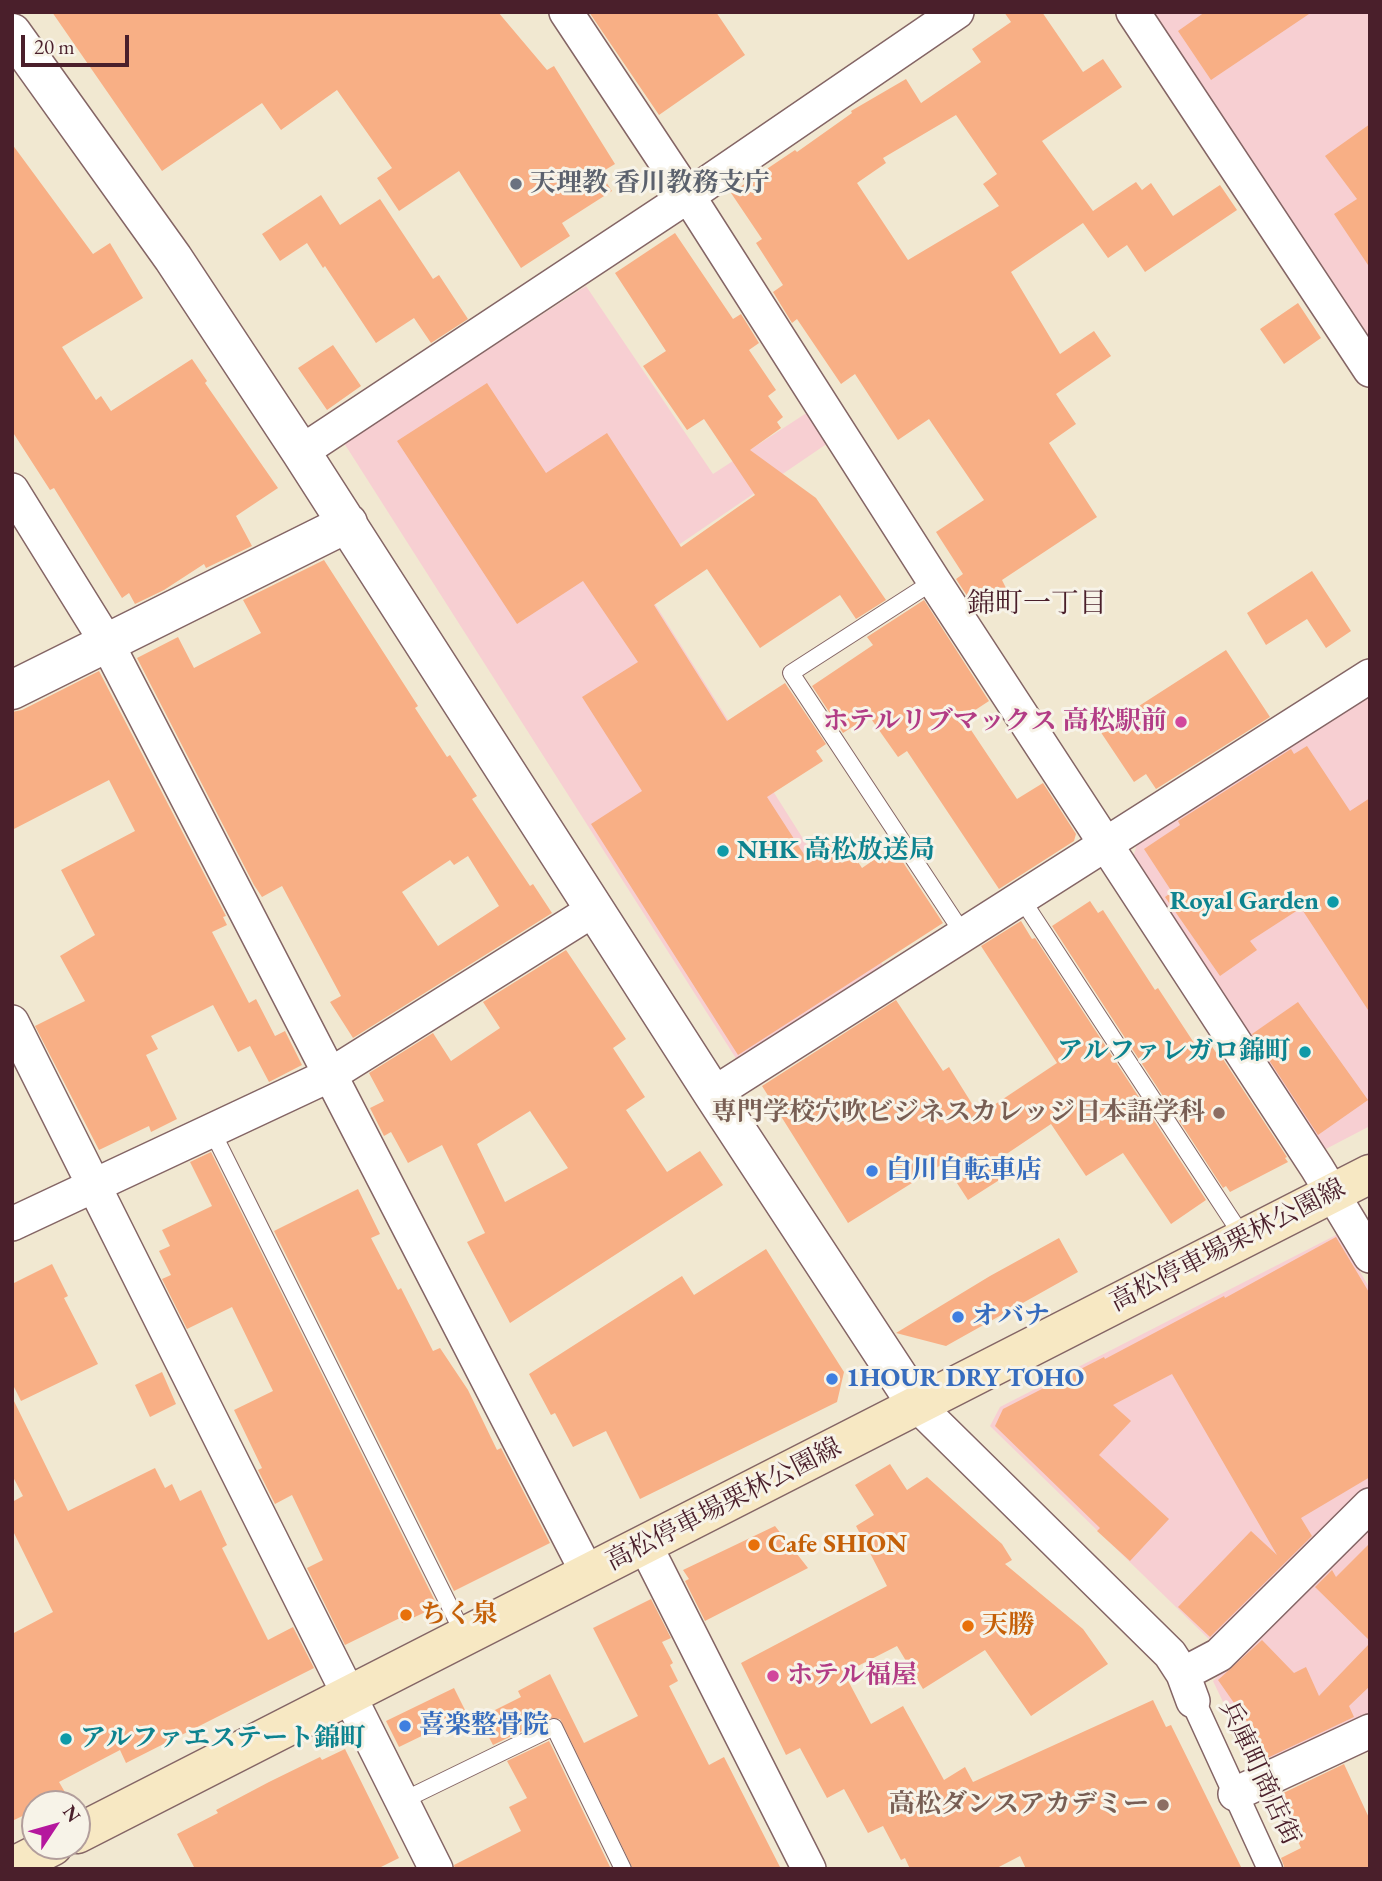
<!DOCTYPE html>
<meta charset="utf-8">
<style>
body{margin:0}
#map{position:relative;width:1382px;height:1881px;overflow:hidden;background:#f1e8d1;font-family:"EB Garamond",serif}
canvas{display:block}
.frame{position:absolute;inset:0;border:14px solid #4a1f2b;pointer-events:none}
.north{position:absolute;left:21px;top:1790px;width:70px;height:70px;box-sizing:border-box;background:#f7f3e8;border:2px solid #b29e9c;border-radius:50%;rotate:54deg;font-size:19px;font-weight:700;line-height:28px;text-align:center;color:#4a1f2b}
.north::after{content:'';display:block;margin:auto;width:24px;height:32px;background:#b5179e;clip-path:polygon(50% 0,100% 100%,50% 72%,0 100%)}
.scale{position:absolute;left:21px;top:35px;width:108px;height:32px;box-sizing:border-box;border:4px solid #4a1f2b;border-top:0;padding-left:9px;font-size:21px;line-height:24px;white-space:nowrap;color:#4a1f2b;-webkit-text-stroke:5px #f7f3e8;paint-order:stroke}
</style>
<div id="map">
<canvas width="1382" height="1881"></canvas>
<div class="frame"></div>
<div class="north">N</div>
<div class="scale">20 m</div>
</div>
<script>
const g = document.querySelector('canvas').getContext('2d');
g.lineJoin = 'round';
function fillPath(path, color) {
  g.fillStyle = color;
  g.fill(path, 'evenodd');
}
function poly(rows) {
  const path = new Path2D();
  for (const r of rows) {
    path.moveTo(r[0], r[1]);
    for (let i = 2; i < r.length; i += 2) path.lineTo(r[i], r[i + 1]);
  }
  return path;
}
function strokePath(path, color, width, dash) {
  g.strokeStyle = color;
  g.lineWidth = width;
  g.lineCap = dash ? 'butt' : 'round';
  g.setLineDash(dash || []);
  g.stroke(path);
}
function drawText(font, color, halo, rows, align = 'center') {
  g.font = font + ' "EB Garamond","Noto Serif JP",serif';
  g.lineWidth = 6;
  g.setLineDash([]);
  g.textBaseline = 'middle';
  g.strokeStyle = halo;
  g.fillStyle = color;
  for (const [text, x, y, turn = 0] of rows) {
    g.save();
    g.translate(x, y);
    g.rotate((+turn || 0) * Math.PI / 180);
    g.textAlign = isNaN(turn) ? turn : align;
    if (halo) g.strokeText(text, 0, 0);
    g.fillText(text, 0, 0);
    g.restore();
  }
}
const built = poly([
 [1154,12,1370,12,1370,338,1294,224],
 [586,286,713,474,808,412,828,443,636,574,884,967,737,1060,344,443],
 [1370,696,1370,1126,1322,1151,1132,861,1137,844],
 [1338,1234,1370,1289,1370,1489,1215,1645,990,1426,1000,1407],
 [1370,1526,1370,1719,1258,1775,1213,1681]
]);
const building = poly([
 [52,12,498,12,547,70,554,66,615,164,600,173,612,191,562,223,570,236,521,268,459,171,399,211,377,178,392,168,337,90,281,130,262,103,162,171],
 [589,12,716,12,745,55,659,115],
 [1004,12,1042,12,1083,72,1103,59,1122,87,1042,141,1093,211,1136,182,1142,190,1151,183,1173,216,1220,185,1237,210,1145,272,1127,245,1108,258,1083,223,1011,272,1060,354,1094,331,1111,356,1056,394,1076,424,1049,443,1097,517,1002,580,1006,588,975,608,956,579,963,574,936,532,984,500,929,419,898,440,855,374,841,384,797,319,792,323,773,292,783,285,756,243,762,239,731,193,795,150,797,152,852,113,851,111,906,79,921,103,981,62,972,49,1011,22],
 [956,115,997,174,983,184,999,206,908,260,857,183,886,163,883,158],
 [1205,12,1312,12,1211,80,1178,31],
 [1370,124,1370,268,1334,214,1357,199,1325,156],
 [12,144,93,254,110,243,143,298,62,347,96,400,101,396,111,411,192,359,207,381,205,383,278,488,236,516,252,546,206,568,204,564,164,590,135,604,129,593,122,598,54,488,50,490,12,431],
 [321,195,340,225,380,199,433,279,439,275,468,319,431,343,414,318,376,343,325,266,323,268,307,243,280,261,262,234],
 [675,233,733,319,741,314,759,343,749,350,776,390,768,396,783,417,777,422,781,428,750,450,816,498,886,600,856,619,840,595,760,648,707,569,654,605,727,721,785,683,826,744,816,751,823,761,767,797,807,859,841,836,862,868,893,847,943,923,738,1055,591,824,642,791,582,697,638,662,583,581,517,624,397,441,487,383,546,473,607,433,681,547,755,495,704,419,687,430,643,366,666,351,615,273],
 [1298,303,1321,338,1284,364,1260,329],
 [333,345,361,386,327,410,298,368],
 [324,560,418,706,415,708,447,757,450,755,477,796,472,799,530,886,533,884,552,913,353,1038,330,1002,341,996,282,886,262,897,254,885,137,658,178,637,194,668,261,633,243,600],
 [468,856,499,906,438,946,402,892,450,860,454,865],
 [1312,571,1351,631,1326,648,1307,619,1266,645,1247,613],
 [924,600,989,701,963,718,1017,799,1043,783,1076,834,1074,841,999,889,907,751,898,757,869,716,843,733,812,686,873,645,867,637],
 [1226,650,1270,717,1156,789,1146,774,1134,782,1100,731],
 [99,671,226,916,223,917,227,925,212,932,249,1003,256,999,275,1036,285,1031,302,1065,269,1082,250,1046,238,1052,213,1005,151,1036,158,1049,146,1055,177,1119,151,1132,149,1126,99,1150,35,1026,85,1001,60,956,95,935,61,870,135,831,109,780,12,830,12,712,22,710],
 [1307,746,1350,811,1370,798,1370,1013,1301,908,1250,941,1257,950,1220,976,1165,897,1172,892,1144,849,1180,825,1178,821,1291,749,1294,754],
 [1090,901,1098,913,1103,910,1155,990,1158,988,1198,1049,1209,1042,1219,1057,1221,1056,1287,1157,1285,1158,1288,1162,1230,1192,1226,1186,1223,1188,1052,926],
 [1021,921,1032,939,1035,938,1206,1200,1171,1224,1123,1153,1086,1176,1051,1124,1005,1155,1015,1170,968,1200,944,1163,848,1223,762,1086,896,1000,943,1071,949,1067,979,1115,1057,1063,981,946],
 [566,950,626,1039,613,1048,645,1097,626,1110,667,1172,700,1151,723,1185,510,1323,467,1242,485,1233,442,1145,408,1163,391,1132,384,1136,370,1108,384,1101,369,1073,433,1033,451,1061,500,1028,483,1002],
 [530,1111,568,1168,505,1202,477,1144],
 [1298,1002,1368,1100,1318,1135,1252,1034],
 [211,1152,435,1601,432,1602,434,1608,402,1623,400,1618,345,1645,307,1568,323,1560,292,1495,275,1504,258,1470,262,1468,234,1410,273,1391,232,1307,187,1329,162,1279,171,1275,159,1251,170,1246,162,1230,212,1206,190,1162],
 [358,1189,380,1234,371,1238,398,1290,401,1288,433,1351,440,1348,468,1390,497,1450,501,1448,550,1543,454,1591,274,1231],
 [1336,1237,1370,1294,1370,1477,1301,1518,1312,1536,1210,1637,1178,1607,1251,1531,1277,1555,1172,1374,1113,1405,1131,1421,1099,1455,1169,1519,1130,1561,1097,1531,1100,1528,995,1426,1003,1409,1104,1357,1105,1359,1224,1296,1225,1298],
 [1059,1238,1078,1272,946,1346,896,1333,990,1276],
 [766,1249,844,1372,837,1402,640,1499,606,1431,573,1447,555,1413,551,1415,529,1374,682,1276,694,1295],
 [52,1264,68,1296,64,1298,98,1364,21,1401,12,1383,12,1284],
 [162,1372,176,1404,150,1417,135,1385],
 [12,1397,68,1511,155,1468,165,1488,172,1484,180,1501,201,1490,227,1545,222,1548,268,1640,293,1627,314,1668,126,1763,120,1750,59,1782,66,1794,46,1804,35,1804,35,1810,12,1821,12,1634,53,1612,12,1529,12,1502,23,1496,12,1475],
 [890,1464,907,1490,927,1477,1002,1544,1012,1560,1005,1564,1083,1629,1108,1664,1031,1716,985,1650,923,1689,897,1646,844,1673,871,1724,903,1706,944,1780,965,1767,973,1782,1153,1700,1166,1727,1171,1725,1242,1869,1026,1869,1020,1856,995,1869,910,1869,905,1858,901,1860,883,1826,868,1833,844,1789,827,1798,800,1748,786,1755,741,1663,887,1586,856,1526,874,1515,855,1485],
 [775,1526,808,1568,705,1621,685,1581,689,1579,683,1570],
 [1370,1543,1370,1641,1315,1587,1332,1570,1336,1577],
 [651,1599,671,1638,662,1642,673,1663,670,1665,678,1681,669,1686,709,1765,724,1757,781,1869,633,1869,560,1719,549,1718,493,1745,479,1718,521,1697,518,1691,550,1674,584,1743,638,1716,593,1628],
 [1262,1640,1294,1673,1306,1667,1319,1696,1370,1643,1370,1686,1349,1706,1354,1717,1261,1761,1243,1725,1248,1723,1218,1680],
 [454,1688,467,1714,399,1747,386,1721],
 [549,1741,611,1869,455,1869,454,1865,521,1831,509,1807,527,1798,507,1761],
 [345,1749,399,1858,377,1869,195,1869,177,1834,218,1813,216,1810,269,1782,320,1757,322,1760],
 [1344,1764,1370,1820,1370,1869,1285,1869,1281,1858,1301,1848,1277,1796]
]);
const service = poly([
 [934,581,791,673,964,935],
 [1021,898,1243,1237],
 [211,1129,465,1637],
 [402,1801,554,1727,623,1869]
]);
const pedestrian = poly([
 [1193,1701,1270,1869]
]);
const minor = poly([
 [566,12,696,208,934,581,1317,1168,1370,1256],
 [1133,12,1370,370],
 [301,452,688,196,957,12],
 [12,490,107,643,588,1574],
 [12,1022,436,1869],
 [713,1094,1370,676],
 [12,1224,330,1075,595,909],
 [917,1405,1170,1654,1183,1674,1193,1701],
 [645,1545,809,1869],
 [1183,1674,1219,1655,1370,1505],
 [1235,1794,1370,1731]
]);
const tertiary = poly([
 [12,33,173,258,301,452,713,1094,917,1405],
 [12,690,348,523]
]);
const secondary = poly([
 [77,1834,1370,1174],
 [12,1867,53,1846]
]);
const markers = [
 [516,184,7,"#6b7280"],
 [1181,722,7,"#d1479c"],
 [723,851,7,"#0f9aa8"],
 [1333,902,7,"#0f9aa8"],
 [1305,1052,7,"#0f9aa8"],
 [1219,1113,7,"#8d6e63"],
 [872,1171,7,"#3f7fe0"],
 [958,1317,7,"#3f7fe0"],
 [832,1379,7,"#3f7fe0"],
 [754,1545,7,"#e8710a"],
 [406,1615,7,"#e8710a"],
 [968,1626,7,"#e8710a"],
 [773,1676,7,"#d1479c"],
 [405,1726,7,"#3f7fe0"],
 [66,1739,7,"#0f9aa8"],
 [1163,1805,7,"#8d6e63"]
];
const worshipNames = [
 ["天理教 香川教務支庁",530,184]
];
const hotelNames = [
 ["ホテルリブマックス 高松駅前",1167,722],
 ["ホテル福屋",787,1676,"left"]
];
const cultureNames = [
 ["NHK 高松放送局",737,851],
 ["Royal Garden",1319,902,"right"],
 ["アルファレガロ錦町",1291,1052,"right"],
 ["アルファエステート錦町",80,1739]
];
const educationNames = [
 ["専門学校穴吹ビジネスカレッジ日本語学科",1205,1113],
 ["高松ダンスアカデミー",1149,1805]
];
const shopNames = [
 ["白川自転車店",886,1171],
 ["オバナ",972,1317],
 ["1HOUR DRY TOHO",846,1379],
 ["喜楽整骨院",419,1726]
];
const streetNames = [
 ["高松停車場栗林公園線",1228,1246,-27],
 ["高松停車場栗林公園線",724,1505,-27],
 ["兵庫町商店街",1259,1773,65]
];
const foodNames = [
 ["Cafe SHION",768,1545],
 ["ちく泉",420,1615],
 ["天勝",982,1626]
];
const neighbourhoodNames = [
 ["錦町一丁目",1037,604]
];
fillPath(built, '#f7cfd2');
fillPath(building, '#f8af85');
strokePath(service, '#846565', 18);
strokePath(pedestrian, '#846565', 27);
strokePath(minor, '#846565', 36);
strokePath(tertiary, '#846565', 41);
strokePath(secondary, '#846565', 41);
strokePath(service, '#fff', 16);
strokePath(pedestrian, '#fff', 24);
strokePath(minor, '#fff', 33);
strokePath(tertiary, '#fff', 38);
strokePath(secondary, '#f7e8c3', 38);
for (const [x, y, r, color] of markers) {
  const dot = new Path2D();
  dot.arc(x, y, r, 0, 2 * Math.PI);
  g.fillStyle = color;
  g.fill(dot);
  strokePath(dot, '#f7f3e8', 2.5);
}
drawText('bold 26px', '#5b616d', '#f7f3e8', worshipNames, 'left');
drawText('bold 26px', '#b23c85', '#f7f3e8', hotelNames, 'right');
drawText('bold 26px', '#0d838f', '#f7f3e8', cultureNames, 'left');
drawText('bold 26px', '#785e54', '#f7f3e8', educationNames, 'right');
drawText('bold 26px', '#366cbe', '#f7f3e8', shopNames, 'left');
drawText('26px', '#4a1f2b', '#f7f3e8', streetNames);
drawText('bold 26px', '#c56008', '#f7f3e8', foodNames, 'left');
drawText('28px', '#4a1f2b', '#f7f3e8', neighbourhoodNames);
</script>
